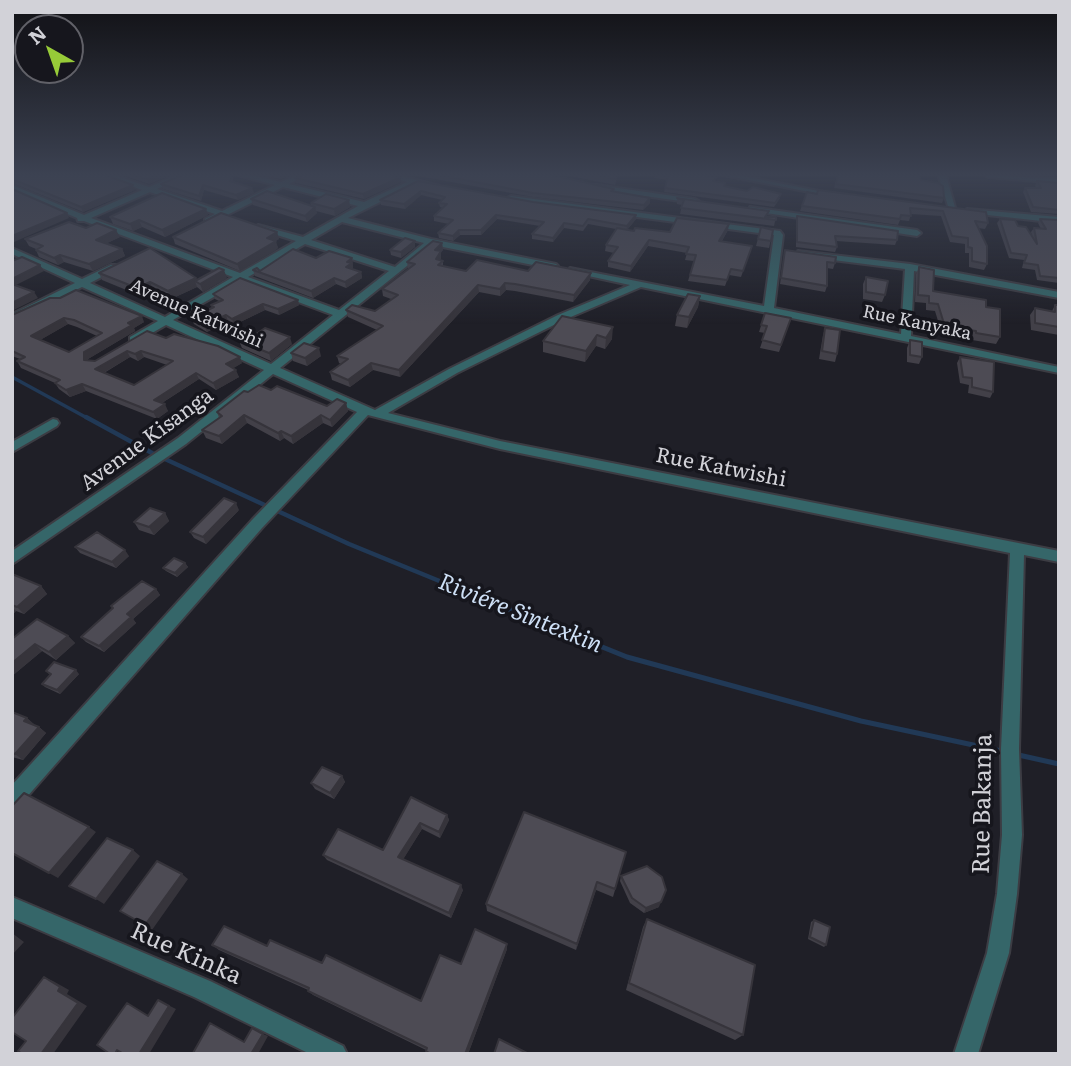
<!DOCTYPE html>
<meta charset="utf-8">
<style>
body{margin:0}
#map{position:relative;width:1071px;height:1066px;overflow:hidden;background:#1f1f27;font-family:Literata,serif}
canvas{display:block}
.frame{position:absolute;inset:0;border:14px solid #d2d2d8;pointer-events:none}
.north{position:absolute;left:14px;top:14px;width:70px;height:70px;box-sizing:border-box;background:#16161d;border:2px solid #616168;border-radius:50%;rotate:320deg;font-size:19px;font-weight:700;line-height:28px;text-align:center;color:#d2d2d8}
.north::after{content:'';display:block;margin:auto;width:24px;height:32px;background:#97cb38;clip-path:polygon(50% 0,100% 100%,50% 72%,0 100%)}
</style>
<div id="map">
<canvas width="1071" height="1066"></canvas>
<div class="frame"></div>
<div class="north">N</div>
</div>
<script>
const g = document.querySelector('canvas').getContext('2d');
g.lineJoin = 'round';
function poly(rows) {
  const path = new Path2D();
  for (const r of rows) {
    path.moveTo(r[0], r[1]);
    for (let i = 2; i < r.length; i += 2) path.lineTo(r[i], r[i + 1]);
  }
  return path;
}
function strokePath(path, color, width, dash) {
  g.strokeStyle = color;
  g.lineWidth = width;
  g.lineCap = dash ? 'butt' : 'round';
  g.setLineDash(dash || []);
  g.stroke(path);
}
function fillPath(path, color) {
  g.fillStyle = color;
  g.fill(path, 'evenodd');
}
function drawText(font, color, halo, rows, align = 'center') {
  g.font = font + ' Literata,serif';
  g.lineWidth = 7;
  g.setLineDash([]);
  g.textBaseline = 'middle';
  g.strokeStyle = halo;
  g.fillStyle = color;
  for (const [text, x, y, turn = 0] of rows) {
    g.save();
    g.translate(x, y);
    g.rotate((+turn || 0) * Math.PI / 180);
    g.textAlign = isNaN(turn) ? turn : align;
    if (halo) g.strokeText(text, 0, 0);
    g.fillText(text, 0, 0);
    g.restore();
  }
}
const streamFar2 = poly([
 [12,377,89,419]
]);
const streamFar1 = poly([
 [86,417,152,453,349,544,459,589]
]);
const stream = poly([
 [454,587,627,657,861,721,1006,752],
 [1014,754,1059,764]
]);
const street = poly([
 [103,175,114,175,149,187,177,175,187,175,157,189,222,211,275,185,238,175,251,175,281,182,296,175,306,175,289,184,364,202,407,182,385,175,398,175,439,186,435,188,416,184,348,218,431,239,556,264,558,266,553,269,433,245,280,368,375,410,449,369,558,315,630,285,570,272,570,268,764,306,774,235,508,200,507,198,511,196,780,231,783,235,774,308,901,334,905,269,801,256,798,255,798,251,910,264,1059,292,1059,298,914,271,911,336,1059,367,1059,373,641,287,566,319,457,373,388,413,500,441,1059,551,1059,562,1024,555,1019,749,1022,835,1017,894,1009,953,978,1054,954,1054,987,953,997,894,1002,835,1001,749,1010,553,500,449,368,415,262,528,19,806,12,808,12,785,252,520,357,412,273,374,186,444,12,564,12,551,178,438,264,370,166,325,138,341,130,341,130,337,158,321,82,287,12,321,12,314,75,283,12,254,12,248,82,279,111,265,117,265,117,269,90,283,165,317,233,277,84,221,78,221,77,218,12,190,12,185,84,215,142,190,103,175],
 [283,187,358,206,303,237,258,225,258,229,296,241,240,273,91,218,150,192,215,214,205,219,205,223,208,224,228,217,229,214,283,187],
 [342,222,424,243,395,267,311,240,342,222],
 [305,244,389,271,339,310,248,277,305,244],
 [242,281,333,315,271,364,173,320,242,281],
 [723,175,738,175,839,195,835,197,723,175],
 [938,175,946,175,956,211,949,209,938,175],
 [984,175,1059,179,1059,183,988,177,984,175],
 [597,185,695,199,699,201,695,203,594,189,594,185,597,185],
 [750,207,917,230,921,233,917,236,753,211,749,209,750,207],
 [967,209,1059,217,1059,223,970,213,967,213,967,209],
 [53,419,57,420,59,423,57,426,12,452,12,442,53,419],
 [12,897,210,981,343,1046,347,1054,310,1054,194,997,12,918,12,897]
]);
const wall = poly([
 [12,175,135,190,83,212,12,183],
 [122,175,171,175,149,184],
 [182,175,234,175,233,181,252,188,254,193,238,200,204,190,201,201,163,189,161,184],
 [257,175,290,175,281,179],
 [413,175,552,175,614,189,613,192,650,198,650,203,643,210,533,197],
 [565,175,618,175,615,185],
 [655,175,704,175,716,182,725,183,725,186,780,198,774,207,664,192,667,180,654,178],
 [835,175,919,175,921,180,944,198,942,203,834,188,837,175],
 [401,177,401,182,364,199,296,183,295,178],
 [418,181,533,202,636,215,636,219,627,230,634,231,670,232,728,230,722,241,752,246,741,277,729,275,725,286,688,281,694,261,685,260,687,253,648,246,630,272,608,267,608,261,614,253,605,251,606,245,616,229,588,224,583,231,564,228,553,242,532,239,532,234,540,226,497,219,481,235,460,235,453,241,439,238,438,233,449,224,434,221,434,216,443,208,440,207,439,203,442,200,421,195,405,209,381,205,380,200],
 [1037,181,1059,183,1059,214,1031,212,1023,192,1025,188,1036,188,1035,186],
 [807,192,986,212,988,223,985,229,978,228,987,264,984,270,969,267,969,253,965,253,965,244,950,242,941,216,911,214,909,221,900,220,898,225,800,211],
 [677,198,767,217,776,217,774,226,680,214,682,205,677,204],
 [251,199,311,205,311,203,349,200,350,207,335,216,316,211,317,213,307,222,253,205],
 [206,209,208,215,165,237,142,227,133,231,113,224,110,217],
 [797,216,897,240,895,245,836,241,837,247,835,252,796,247,796,221],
 [1000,219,1018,226,1032,236,1031,232,1034,228,1041,229,1038,223,1040,219,1059,220,1059,283,1037,280,1035,270,1022,268,1024,260,1009,258,997,223],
 [761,227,773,230,769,248,756,246],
 [86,228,120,237,107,243,122,249,125,256,93,271,64,262,58,265,39,257,36,250,36,249,29,246,25,239],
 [277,232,279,239,275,241,278,248,240,271,175,244,173,237],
 [415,241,415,247,401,258,391,255,390,250],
 [442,243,443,250,441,252,441,258,440,260,443,261,443,267,466,271,528,271,590,280,573,302,515,291,506,290,500,296,479,292,400,377,373,370,350,387,332,380,330,372,341,364,339,363,337,356,377,330,348,317,346,310,375,311,391,299,383,296,382,289,408,269,407,262],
 [785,250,835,263,833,269,827,268,827,286,825,292,780,284],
 [316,258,352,258,353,269,361,272,362,278,346,288,336,284,313,298,255,276,253,270,260,271],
 [919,267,933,291,986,307,1000,337,996,344,972,340,972,338,942,334,935,311,926,310,926,303,915,302,916,274],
 [99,273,196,278,196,280,227,278,203,292,197,287,171,299,153,289,141,296,102,280],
 [866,277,885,295,882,302,863,299,863,284],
 [213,294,298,300,299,305,279,315,265,310,234,325,228,321,207,332,194,324,191,318,212,308,211,305,219,301,215,299],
 [700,296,698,307,687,328,675,326,677,315],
 [1055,305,1059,305,1059,335,1031,330,1030,315,1035,308,1052,311],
 [765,313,791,318,779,352,760,348,765,333,759,332],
 [12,315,144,322,134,328,135,331,88,359,88,361,95,361,166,338,242,363,233,368,239,377,216,390,199,379,162,403,168,411,157,419,86,391,70,397,59,389,55,383,21,368,17,361,20,359,12,356],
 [68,324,77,327,97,336,69,352,40,340],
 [130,357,138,361,144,357,167,365,134,385,104,373],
 [562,316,612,339,605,349,596,346,585,362,543,352,543,341],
 [825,328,837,354,835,362,819,359,823,335],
 [250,338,292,344,271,361,242,348,239,341],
 [910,340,922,357,919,364,907,362,907,348],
 [291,353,321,356,307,366,293,361],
 [960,357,993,392,990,398,968,393,969,385,960,383,957,363],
 [271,390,327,406,346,403,348,411,332,427,323,423,293,444,284,438,280,441,247,423,222,444,206,438,202,430,219,418,217,412,248,392],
 [239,510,206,544,194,538,190,532],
 [165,513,169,521,154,535,139,530,134,522],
 [75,547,129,556,116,568,80,553],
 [185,563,188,567,177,577,166,571,163,568],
 [12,574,41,586,47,594,24,614,16,611,12,615],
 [156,589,160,595,133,619,136,623,104,652,86,642,81,637,113,608,111,606],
 [68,636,75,643,56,660,42,651,12,676,12,639],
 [46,671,79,674,60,694,45,687,42,684,50,675],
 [12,712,27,718,34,725,39,727,46,733,23,760,12,757],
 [342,776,345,782,334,799,315,789,311,783],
 [411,797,447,815,449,820,440,838,422,829,403,859,463,890,451,918,327,860,323,855,383,850],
 [626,852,613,897,596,890,576,950,487,911,486,904],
 [621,876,659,907,644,913,630,903,620,881],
 [647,919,743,1035,735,1040,626,990,643,927],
 [814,920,826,945,824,947,808,939,811,922],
 [212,945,267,946,322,963,421,1001,461,964,507,949,468,1054,428,1054,426,1051,426,1050,313,995,308,991,308,990,219,950]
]);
const shadedWall = poly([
 [158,175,171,175,149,184,147,179],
 [280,175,290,175,281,179],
 [401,177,401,182,364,199,363,194],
 [133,185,135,190,83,212,81,207],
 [203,185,204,190,201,201,199,196],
 [252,188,254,193,238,200,236,195],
 [421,191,421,195,405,209,404,204],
 [650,198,650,203,643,210,644,205],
 [349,200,350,207,335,216,334,209],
 [315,207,317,213,307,222,305,216],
 [206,209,208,215,165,237,162,230],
 [67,213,69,218,14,242,12,239,12,236],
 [496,215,497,219,481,235,481,230],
 [636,215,636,219,626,231,627,226],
 [139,220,142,227,133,231,130,224],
 [564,223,564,228,553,242,553,238],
 [729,224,728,230,718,247,719,241],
 [116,230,120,237,99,247,96,240],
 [459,230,460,235,453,241,453,236],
 [277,232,279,239,269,244,267,238],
 [649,240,648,246,630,272,631,266],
 [276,241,278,248,275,251,240,271,237,264],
 [415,241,415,247,401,258,401,252],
 [442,243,443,250,441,252,441,258,436,266,435,250],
 [122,249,125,256,93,271,89,264],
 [60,255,64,262,58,265,54,258],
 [352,258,353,269,347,273,347,262],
 [40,265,44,271,12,287,12,279],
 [224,270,227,278,203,292,200,284],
 [361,272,362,278,346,288,345,282],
 [591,273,590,280,573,302,574,295],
 [196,278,197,282,195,281,197,287,171,299,168,291],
 [334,278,336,284,313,298,311,291],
 [150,282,153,289,141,296,137,288],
 [505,283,506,290,500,296,500,289],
 [478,285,479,292,400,377,399,370],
 [34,292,38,298,12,311,12,303],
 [700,296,698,307,687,328,689,317],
 [298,300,299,305,279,315,278,309],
 [263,304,265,310,234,325,232,319],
 [226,315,228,321,207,332,204,326],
 [142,316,144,322,134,328,135,331,88,359,87,367,84,360,84,352,128,323],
 [64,318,68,324,35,343,31,336],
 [613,327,612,339,605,349,606,338],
 [597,335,596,346,585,362,586,351],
 [290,337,292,344,271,361,269,353],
 [319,348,321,356,307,366,305,358],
 [127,351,130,357,98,376,95,369],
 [141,351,144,357,138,361,135,354],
 [240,357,242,363,229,371,226,364],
 [371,363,373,370,350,387,348,380],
 [236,370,239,377,216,390,213,383],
 [196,373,199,379,157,406,154,400],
 [82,384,86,391,70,397,66,390],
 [346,403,348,411,332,427,330,420],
 [165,404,168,411,157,419,153,412],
 [244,415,247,423,222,444,219,436],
 [321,415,323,423,293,444,291,436],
 [281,431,284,438,280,441,278,433],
 [236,503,239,510,206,544,203,537],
 [165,513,169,521,154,535,149,527],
 [125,550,129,556,116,568,112,562],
 [185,563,188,567,177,577,175,573],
 [41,586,47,594,24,614,17,607],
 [156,589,160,595,133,619,136,623,104,652,99,646,127,614],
 [12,607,16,611,12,615],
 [68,636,75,643,56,660,49,652],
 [35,644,42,651,12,676,12,663],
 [76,670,79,674,60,694,57,690],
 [27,718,34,724,31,728,24,721],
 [39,727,46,733,23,760,15,754],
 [342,776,345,782,334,799,330,793],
 [447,815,449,820,440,838,439,832],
 [420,823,422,829,401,863,398,857],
 [89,827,96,832,58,878,49,873],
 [133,850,140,856,104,904,96,899],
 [182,874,188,879,152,930,145,925],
 [597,882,596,890,576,950,577,944],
 [461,885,463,890,451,918,449,913],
 [661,902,659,907,644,913,646,908],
 [12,933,24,942,12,955],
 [507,944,507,949,468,1054,465,1054],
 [44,977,53,981,69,990,67,994,87,1006,53,1054,41,1054],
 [158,1000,176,1009,149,1054,139,1054],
 [263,1034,268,1036,258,1054,251,1054]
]);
const building = poly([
 [12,175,105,175,133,185,81,207,12,179,12,175],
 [133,175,158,175,147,179,133,175],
 [182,175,232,175,230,181,252,188,236,195,203,185,199,196,161,184,182,175],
 [302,175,392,175,401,177,363,194,295,178,302,175],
 [438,175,552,175,614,189,611,191,650,198,644,205,533,193,438,175],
 [596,175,617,175,616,179,596,175],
 [661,175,704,175,717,177,713,181,725,183,724,186,747,191,753,187,781,194,775,203,665,188,668,176,661,175],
 [838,175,919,175,921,180,938,183,943,186,944,198,836,184,838,175],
 [418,181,533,202,636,215,627,226,588,219,583,226,564,223,553,238,532,234,544,222,496,215,481,230,459,230,453,236,438,233,453,220,434,216,447,204,439,203,445,197,421,191,404,204,380,200,418,181],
 [1037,181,1059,183,1059,210,1033,207,1025,188,1041,188,1037,181],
 [12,189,67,213,12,236,12,189],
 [818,190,986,212,988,223,975,221,987,246,987,264,972,261,972,248,968,247,968,238,952,236,943,211,910,208,911,216,901,215,900,219,802,206,807,192,817,194,818,190],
 [267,191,315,207,305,216,251,199,267,191],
 [162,193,206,209,162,230,139,220,130,224,110,217,162,193],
 [326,194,349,200,334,209,311,203,326,194],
 [677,198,769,211,765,217,776,217,776,220,681,208,684,200,677,198],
 [221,213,277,232,267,238,276,241,237,264,173,237,221,213],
 [797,216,898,231,897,240,835,236,837,247,797,242,797,216],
 [677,218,729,224,719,241,752,246,743,271,731,269,727,280,690,275,696,255,686,254,689,247,649,240,631,266,608,261,618,247,606,245,617,228,634,231,635,228,670,232,677,218],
 [1000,219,1015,220,1018,226,1026,227,1037,244,1034,228,1046,229,1040,219,1059,220,1059,278,1040,276,1038,265,1024,263,1027,255,1011,253,1000,219],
 [69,222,86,228,97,223,116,230,96,240,122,249,89,264,60,255,54,258,36,250,43,246,25,239,69,222],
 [761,227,773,230,771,241,758,239,761,227],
 [405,238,415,241,401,252,390,250,405,238],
 [433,241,442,243,435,250,441,251,436,259,443,261,438,265,466,271,477,260,528,271,536,262,591,273,574,295,515,284,505,283,500,289,478,285,399,370,371,363,348,380,330,372,348,359,337,356,383,326,346,310,352,305,375,311,398,295,382,289,415,264,407,262,433,241],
 [150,248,196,278,168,291,150,282,137,288,99,273,150,248],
 [293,249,316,258,329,251,352,258,347,262,352,263,346,267,361,272,345,282,334,278,311,291,253,270,257,268,260,271,293,249],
 [785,250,836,257,835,263,827,262,827,286,781,278,785,250],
 [22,257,40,265,12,279,12,261,22,257],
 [919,267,934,270,933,291,986,300,986,307,1000,309,1000,337,976,333,976,331,945,327,938,304,929,303,929,296,918,295,919,267],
 [219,268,224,270,200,284,195,281,219,268],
 [866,277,888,281,885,295,866,292,866,277],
 [240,278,298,300,278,309,263,304,232,319,226,315,204,326,191,318,214,307,211,305,223,300,213,294,240,278],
 [12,284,34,292,12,303,12,284],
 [76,290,142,316,128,323,132,325,84,352,84,360,95,361,147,331,166,338,174,334,218,346,240,357,226,364,236,370,213,383,196,373,154,400,165,404,153,412,82,384,66,390,55,383,60,380,17,361,25,357,12,351,12,315,50,298,60,298,76,290],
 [64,318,74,320,102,333,69,352,31,336,64,318],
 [127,351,135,354,141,351,173,361,134,385,95,369,127,351],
 [688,294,700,296,689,317,677,315,688,294],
 [1055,305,1059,305,1059,327,1035,323,1035,308,1055,312,1055,305],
 [765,313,791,318,781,345,762,340,767,326,761,325,765,313],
 [562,316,613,327,606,338,597,335,586,351,543,341,562,316],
 [265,328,290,337,269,353,239,341,246,336,250,338,265,328],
 [825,328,840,330,837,354,822,351,825,328],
 [910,340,922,342,922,357,910,355,910,340],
 [304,343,319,348,305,358,291,353,304,343],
 [960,357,994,362,993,392,972,387,972,378,963,377,960,357],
 [259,385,271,390,277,386,327,406,337,399,346,403,330,420,321,415,291,436,281,431,278,433,244,415,219,436,202,430,222,416,217,412,244,391,248,392,259,385],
 [224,498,236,503,203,537,190,532,224,498],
 [150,508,165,513,149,527,134,522,150,508],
 [97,532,125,550,112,562,75,547,97,532],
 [174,558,185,563,175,573,163,568,174,558],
 [12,574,41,586,17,607,12,605,12,574],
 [142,581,156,589,127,614,131,617,99,646,81,637,113,608,111,606,142,581],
 [37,619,68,636,49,652,35,644,12,663,12,639,37,619],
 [54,662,76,670,57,690,42,684,51,674,46,671,54,662],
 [12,712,27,718,24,721,39,727,15,754,12,753,12,712],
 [322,767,342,776,330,793,311,783,322,767],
 [24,793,89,827,49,873,12,853,12,806,24,793],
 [411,797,447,815,439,832,420,823,398,857,461,885,449,913,323,855,338,829,383,850,411,797],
 [524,812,626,852,615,889,597,882,577,944,486,904,524,812],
 [107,838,133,850,96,899,69,886,107,838],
 [157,861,182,874,145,925,120,911,157,861],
 [647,866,662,877,666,890,661,902,646,908,632,898,621,876,647,866],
 [647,919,755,965,743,1035,629,983,647,919],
 [814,920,830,927,826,945,810,937,814,920],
 [224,926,267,946,270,940,322,963,326,955,421,1001,440,955,461,964,475,929,507,944,465,1054,431,1054,426,1051,427,1048,308,991,309,988,212,945,224,926],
 [44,977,60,987,58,991,78,1003,41,1054,22,1054,18,1051,26,1041,12,1032,12,1018,44,977],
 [158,1000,169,1006,139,1054,124,1054,117,1050,115,1054,110,1054,97,1045,127,1003,148,1016,158,1000],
 [210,1023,244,1042,252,1028,263,1034,251,1054,195,1054,193,1053,210,1023],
 [499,1039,529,1054,494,1054,499,1039]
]);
const farStreetnames = [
 ["Avenue Katwishi",196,314,24],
 ["Rue Kanyaka",917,323,12]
];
const streetNames = [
 ["Avenue Kisanga",147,440,-36],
 ["Rue Katwishi",721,468,11]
];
const waterNames = [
 ["Riviére Sintexkin",520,614,22]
];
const nearStreetnames = [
 ["Rue Bakanja",983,804,-89],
 ["Rue Kinka",186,954,24]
];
strokePath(streamFar2, '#213956', 3.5);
strokePath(streamFar1, '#213956', 4.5);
strokePath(stream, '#213956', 5);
strokePath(street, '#3c3c43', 4);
fillPath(street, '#356669');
fillPath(wall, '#424048');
fillPath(shadedWall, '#36343b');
fillPath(building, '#4d4b54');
strokePath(building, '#36343b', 2);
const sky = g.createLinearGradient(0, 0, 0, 324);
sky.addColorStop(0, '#111115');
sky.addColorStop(0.54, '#3c4252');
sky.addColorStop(1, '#3c425200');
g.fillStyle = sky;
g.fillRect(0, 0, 1071, 324);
drawText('18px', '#d2d2d8', '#16161d', farStreetnames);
drawText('21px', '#d2d2d8', '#16161d', streetNames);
drawText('italic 23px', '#cddff5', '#16161d', waterNames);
drawText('24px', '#d2d2d8', '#16161d', nearStreetnames);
</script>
